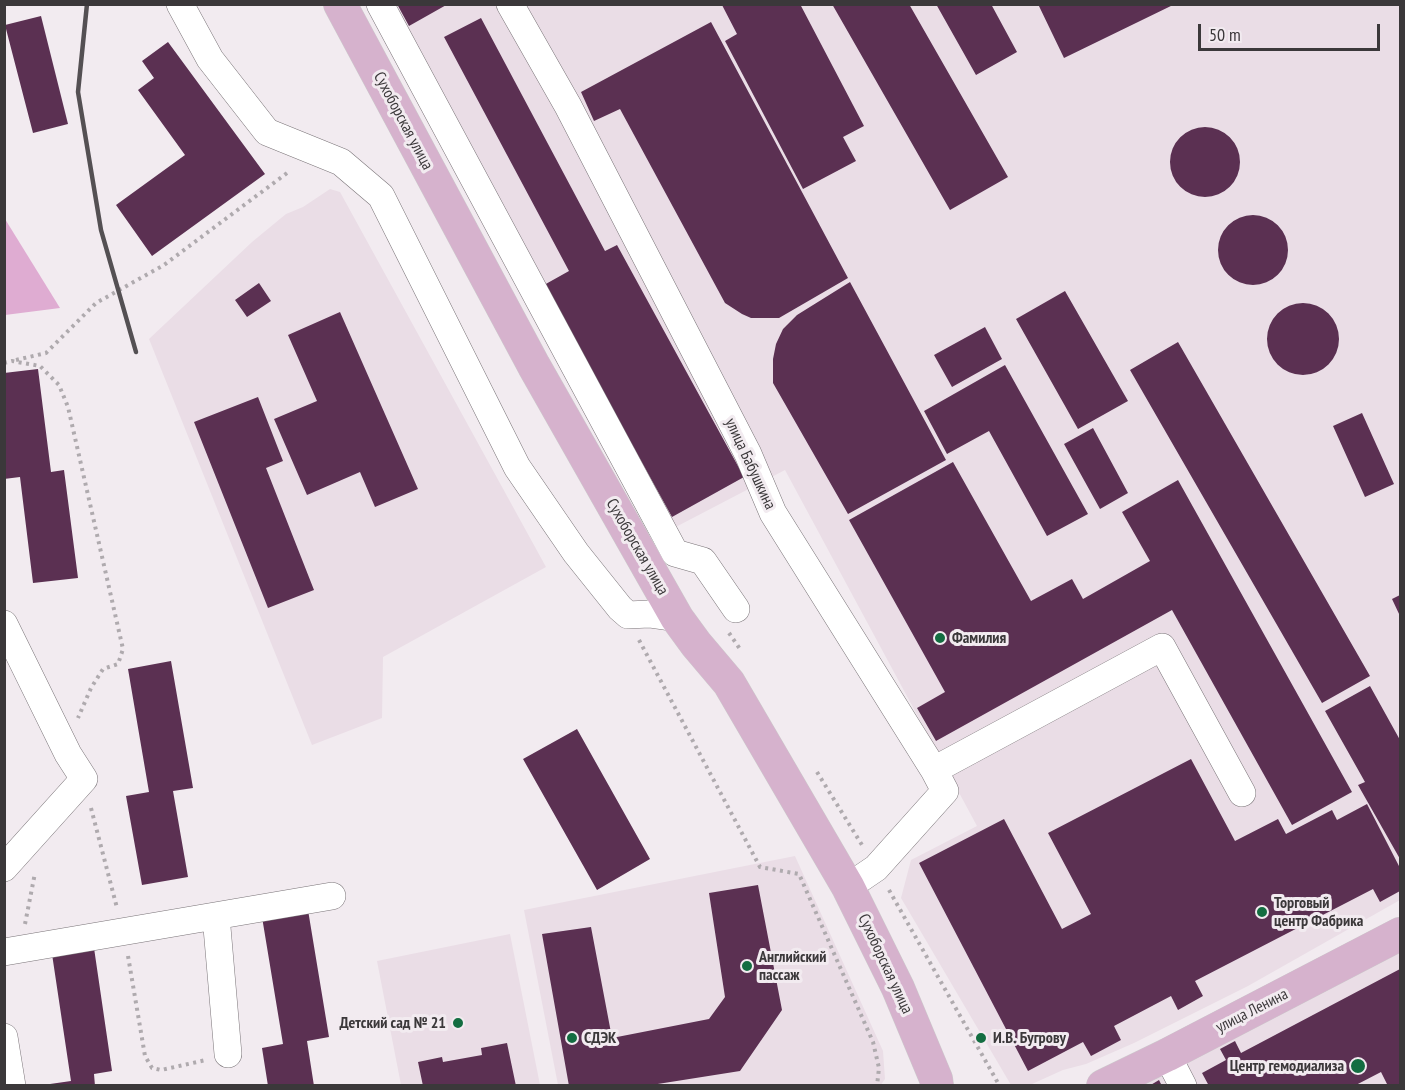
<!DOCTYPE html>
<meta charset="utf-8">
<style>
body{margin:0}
#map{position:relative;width:1405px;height:1090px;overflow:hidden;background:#f2ebf0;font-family:"PT Sans Narrow",sans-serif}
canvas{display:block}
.frame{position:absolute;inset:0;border:6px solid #3b383a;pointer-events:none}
.scale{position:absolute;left:1198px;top:24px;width:182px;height:27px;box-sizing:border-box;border:3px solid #3b383a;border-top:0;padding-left:8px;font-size:18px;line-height:21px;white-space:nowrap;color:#3b383a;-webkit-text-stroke:4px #f2ebf0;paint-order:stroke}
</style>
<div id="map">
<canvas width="1405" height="1090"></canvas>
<div class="frame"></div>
<div class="scale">50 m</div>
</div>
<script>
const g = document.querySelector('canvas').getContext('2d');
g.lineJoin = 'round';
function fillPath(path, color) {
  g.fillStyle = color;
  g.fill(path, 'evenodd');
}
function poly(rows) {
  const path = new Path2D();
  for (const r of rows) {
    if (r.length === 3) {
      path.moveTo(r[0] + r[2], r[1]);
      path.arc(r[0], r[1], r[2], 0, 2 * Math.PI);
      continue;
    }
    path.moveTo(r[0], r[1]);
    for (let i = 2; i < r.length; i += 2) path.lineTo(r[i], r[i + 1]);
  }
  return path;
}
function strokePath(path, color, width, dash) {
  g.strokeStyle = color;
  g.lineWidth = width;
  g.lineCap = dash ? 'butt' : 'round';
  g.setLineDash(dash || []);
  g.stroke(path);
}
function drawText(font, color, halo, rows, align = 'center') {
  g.font = font + ' "PT Sans Narrow",sans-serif';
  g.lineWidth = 6;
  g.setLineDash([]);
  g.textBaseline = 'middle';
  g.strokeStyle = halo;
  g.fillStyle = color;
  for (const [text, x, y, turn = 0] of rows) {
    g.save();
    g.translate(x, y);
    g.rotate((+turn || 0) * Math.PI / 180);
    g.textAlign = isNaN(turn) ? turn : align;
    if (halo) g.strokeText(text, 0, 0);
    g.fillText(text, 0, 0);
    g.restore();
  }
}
const built = poly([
 [392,5,1400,5,1400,900,1248,986,1134,1043,1086,1064,1063,1070,1032,1084,1027,1085,1011,1085,901,898,911,860,977,826,785,470,670,530],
 [330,189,340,192,546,567,383,657,382,718,312,745,149,339,252,242,286,214,303,207],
 [795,856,883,1051,885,1079,880,1086,558,1085,524,910],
 [510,934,540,1085,401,1085,377,961],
 [1400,945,1400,1085,1130,1086]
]);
const forest = poly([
 [5,219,60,308,5,315]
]);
const building = poly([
 [397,4,448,4,409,26],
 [723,4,800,4,864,126,843,137,856,161,803,189,725,41,737,34,722,5],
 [832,4,909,4,1008,177,950,210],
 [936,4,991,4,1017,52,976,75],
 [1038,4,1175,4,1064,58],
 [41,16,68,124,33,133,5,25],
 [481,18,605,251,617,245,744,477,672,517,544,285,569,271,444,37],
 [711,22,848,278,779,318,751,318,742,314,725,303,620,109,594,121,581,92],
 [168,42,265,174,152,256,116,205,185,155,138,90,154,78,142,61],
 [1205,162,35],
 [1253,250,35],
 [850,282,946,460,848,514,773,383,773,359,776,344,783,329,797,315],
 [259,283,271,301,247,317,235,300],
 [1065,291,1128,401,1078,429,1016,319],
 [1303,339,36],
 [340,312,418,489,375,507,360,472,307,495,274,419,317,401,288,335],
 [985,327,1002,359,952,387,934,355],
 [1178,342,1370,676,1322,703,1130,370],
 [1005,365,1088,514,1047,536,989,431,947,454,924,411],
 [38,369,51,472,64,470,78,578,33,583,20,477,4,479,4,373],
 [258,397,283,461,266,468,314,590,268,608,194,422],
 [1362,413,1394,484,1365,497,1333,426],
 [1093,428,1128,493,1100,509,1064,444],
 [953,462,1031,601,1072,579,1083,599,1150,561,1122,512,1178,480,1352,792,1292,825,1172,610,936,741,917,708,945,692,849,520],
 [1400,595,1400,616,1392,599],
 [171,661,193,788,173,791,188,877,142,885,126,796,149,792,128,669],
 [1370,686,1400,740,1400,859,1358,785,1365,782,1325,711],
 [577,729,650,859,597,890,523,759],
 [1191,759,1235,841,1278,819,1286,834,1332,810,1337,820,1367,804,1400,868,1400,891,1380,902,1373,889,1195,981,1203,996,1178,1010,1171,996,1114,1026,1121,1040,1091,1056,1083,1042,1028,1071,919,863,1004,819,1062,929,1091,914,1048,833],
 [758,885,782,1010,740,1071,645,1086,569,1086,542,934,591,927,612,1038,709,1019,725,997,709,893],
 [308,910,329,1037,307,1041,314,1086,268,1086,262,1048,283,1044,262,917],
 [94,948,112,1071,94,1074,95,1086,50,1086,50,1084,71,1081,52,954],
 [1400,969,1400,1086,1388,1086,1381,1072,1354,1086,1209,1086,1202,1073,1226,1060,1220,1049,1235,1041,1241,1053],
 [507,1043,516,1086,423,1086,418,1062,442,1057,443,1062,482,1055,481,1048],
 [1159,1080,1162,1086,1149,1086]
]);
const path = poly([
 [16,360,46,353,96,303,164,265,287,173],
 [4,363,12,361,40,366,59,385,68,407,123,649,118,664,103,669,91,688,78,718],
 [729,633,740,649],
 [639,640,760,867,799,874,873,1042,879,1068,877,1086],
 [817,772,862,845],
 [91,808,117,908],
 [889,890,998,1083],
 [25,924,35,873],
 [128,956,145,1056,152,1068,161,1070,206,1060]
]);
const minor = poly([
 [180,4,210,59,267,132,341,162,381,196,517,467,576,553,620,608,628,615,649,614,677,618],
 [380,4,675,553,703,561,736,609],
 [510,4,568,106,748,454,773,513,934,770,945,791,876,868,848,887],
 [4,624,68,754,84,779,4,868],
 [934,770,1162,647,1242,793],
 [216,916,228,1054],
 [4,952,332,896],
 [4,1037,12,1086],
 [1167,1055,1183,1086]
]);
const major = poly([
 [340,4,534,366,677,618,696,644,729,683,848,887,898,988,936,1079,937,1086],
 [1103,1086,1167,1055,1400,934]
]);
const rail = poly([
 [87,4,78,92,101,230,136,352]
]);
const markers = [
 [940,638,6,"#136d41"],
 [1262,912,6,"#136d41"],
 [747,966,6,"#136d41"],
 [458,1023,6,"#136d41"],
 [572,1038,6,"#136d41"],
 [981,1038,6,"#136d41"],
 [1358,1066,8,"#136d41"]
];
const streetNames = [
 ["Сухоборская улица",403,121,62],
 ["улица Бабушкина",750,464,65],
 ["Сухоборская улица",637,547,60],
 ["Сухоборская улица",885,964,65],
 ["улица Ленина",1252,1011,-27]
];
const poiNames = [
 ["Фамилия",952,638],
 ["Торговый",1274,903],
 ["центр Фабрика",1274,921],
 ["Английский",759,957],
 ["пассаж",759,975],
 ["Детский сад № 21",446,1023,"right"],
 ["СДЭК",584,1038],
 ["И.В. Бугрову",993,1038],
 ["Центр гемодиализа",1344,1066,"right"]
];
fillPath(built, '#eadde6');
fillPath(forest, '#dfacd2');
fillPath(building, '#5b3052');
strokePath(minor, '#7a7478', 28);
strokePath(major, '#cccbcc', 34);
strokePath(path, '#afaaae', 4, [3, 4.5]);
strokePath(minor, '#fff', 27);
strokePath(major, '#d6b2cd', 33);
strokePath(rail, '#545053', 4.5);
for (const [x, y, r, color] of markers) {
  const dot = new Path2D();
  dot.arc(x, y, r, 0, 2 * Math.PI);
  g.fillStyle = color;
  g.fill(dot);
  strokePath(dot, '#f2ebf0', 2);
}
drawText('16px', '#3b383a', '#f2ebf0', streetNames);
drawText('bold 16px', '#3b383a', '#f2ebf0', poiNames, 'left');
</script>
